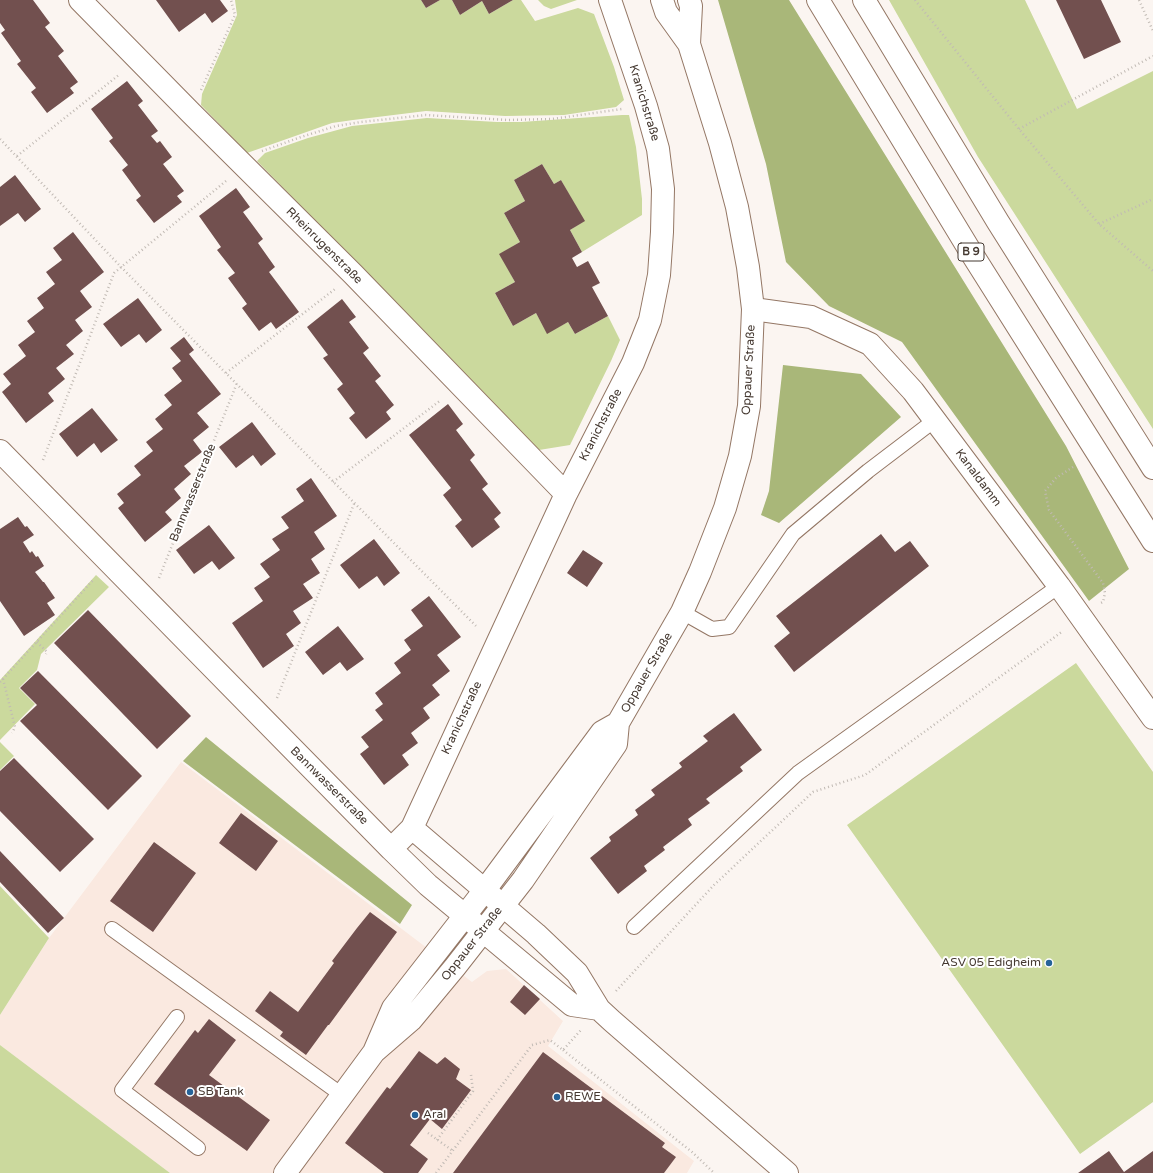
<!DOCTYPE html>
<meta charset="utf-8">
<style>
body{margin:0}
canvas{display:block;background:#fbf5f1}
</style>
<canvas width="1153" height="1173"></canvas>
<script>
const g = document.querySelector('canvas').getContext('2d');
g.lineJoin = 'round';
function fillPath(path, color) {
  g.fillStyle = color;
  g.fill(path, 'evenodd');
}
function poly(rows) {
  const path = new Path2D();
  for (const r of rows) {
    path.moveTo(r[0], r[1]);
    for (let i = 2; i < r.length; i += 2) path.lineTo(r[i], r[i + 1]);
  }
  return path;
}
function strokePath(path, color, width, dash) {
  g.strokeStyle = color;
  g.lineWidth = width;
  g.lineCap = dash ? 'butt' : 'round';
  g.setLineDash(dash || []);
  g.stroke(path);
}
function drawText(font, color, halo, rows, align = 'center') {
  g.font = font + ' "Varela Round",sans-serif';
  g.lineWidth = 4;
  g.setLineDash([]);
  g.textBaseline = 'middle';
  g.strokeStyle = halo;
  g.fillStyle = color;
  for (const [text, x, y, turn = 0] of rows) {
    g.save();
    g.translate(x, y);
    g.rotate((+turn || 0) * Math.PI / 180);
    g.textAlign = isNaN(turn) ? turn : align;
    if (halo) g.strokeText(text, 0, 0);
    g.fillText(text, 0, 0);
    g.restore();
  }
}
const built = poly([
 [181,762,472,982,487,971,506,969,563,1021,548,1046,694,1161,687,1173,170,1173,0,1045,0,1015,49,938]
]);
const green = poly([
 [235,0,421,0,426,8,440,0,452,0,460,15,482,1,489,14,513,0,521,0,535,21,578,8,594,14,614,67,624,100,616,107,564,115,505,116,426,111,353,120,332,123,247,153,201,105,202,94,237,15],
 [538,0,577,0,551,9,544,6],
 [889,0,1025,0,1077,109,1153,71,1153,429,978,157],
 [622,115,629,115,636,147,642,199,642,215,582,252,570,230,584,221,561,180,554,184,542,164,514,180,525,201,504,213,520,242,500,254,515,282,495,293,513,326,536,313,547,333,568,322,575,334,608,316,620,340,611,361,570,445,539,450,257,161,265,153,308,138,352,126,427,118,497,122,521,122],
 [96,575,109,587,41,654,37,670,19,688,35,704,0,740,0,680],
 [1076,663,1153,772,1153,1102,1080,1154,847,825],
 [0,742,14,756,0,770],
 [0,886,49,938,0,1015],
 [0,1045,170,1173,0,1173]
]);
const forest = poly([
 [718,0,789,0,1066,446,1129,569,1089,601,902,342,829,306,786,262,766,164],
 [783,365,861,374,901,417,779,523,761,515,769,491],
 [206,737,412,905,400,924,183,761]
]);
const building = poly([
 [0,0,33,0,50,23,45,27,64,51,58,56,78,82,70,88,74,93,47,113,31,92,36,88,17,64,21,61,1,33,5,30,0,23],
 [156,0,220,0,228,11,212,23,205,13,179,32],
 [421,0,440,0,426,8],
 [452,0,513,0,489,14,482,1,460,15],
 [1056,0,1101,0,1121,42,1084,59],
 [127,81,143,101,138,105,158,131,151,136,157,143,160,141,172,157,163,164,184,191,177,196,182,202,154,223,136,200,141,196,122,170,128,165,109,141,113,138,91,109],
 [542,164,554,184,561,180,585,221,570,230,582,252,572,258,577,267,588,261,600,283,592,287,608,316,575,334,568,322,547,334,536,313,513,326,495,293,515,282,499,254,520,242,504,213,525,201,514,180],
 [15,175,41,209,25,222,18,213,0,226,0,187],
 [236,188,250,207,243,212,263,239,258,243,275,267,269,272,299,312,276,329,271,322,259,331,242,308,247,304,228,278,235,273,217,250,221,247,199,216],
 [73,232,104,272,80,291,92,307,75,320,83,331,66,345,74,354,56,368,65,379,48,393,54,401,26,423,2,392,11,384,3,374,26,356,18,345,35,332,27,321,44,308,37,298,55,284,46,272,62,260,53,248],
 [138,298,162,330,146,343,139,334,121,347,103,324],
 [342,299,356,317,349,322,369,348,363,353,381,376,375,381,394,405,386,412,391,419,366,439,349,418,355,413,337,389,343,384,323,358,328,355,307,327],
 [184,337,194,350,189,354,221,394,197,413,209,427,193,440,202,452,184,466,191,474,174,489,181,498,165,512,172,520,145,542,118,508,124,503,117,494,141,475,134,466,153,451,146,442,163,429,155,419,172,405,164,395,182,381,172,368,181,361,170,348],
 [448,404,463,424,456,430,475,455,470,460,488,484,482,489,501,513,494,519,500,527,472,548,455,526,462,520,443,495,451,488,409,435],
 [92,408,118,440,101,453,94,443,77,457,59,434],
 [252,422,276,454,261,466,253,455,236,468,219,447],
 [311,478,337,516,314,532,325,549,311,559,320,573,303,584,313,598,293,611,301,623,286,634,294,646,263,668,232,623,263,601,254,588,270,577,260,564,280,550,272,539,289,528,281,517,304,501,296,489],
 [18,517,25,527,27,526,34,535,23,542,30,553,32,551,36,557,38,556,44,566,35,572,43,582,44,582,55,598,47,603,55,615,24,636,0,601,0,529],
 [209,525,235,558,219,570,212,561,194,574,176,550],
 [881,534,895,552,910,541,929,566,794,672,774,646,790,633,776,616],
 [374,539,400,573,384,586,377,576,359,589,340,565],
 [583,550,603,563,587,587,567,573],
 [429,596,461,637,437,655,450,671,432,685,440,695,423,708,430,718,411,733,418,743,402,755,409,765,384,785,360,754,369,747,361,737,383,720,375,710,383,704,375,693,401,673,394,663,411,650,404,640,423,626,411,610],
 [88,610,191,716,157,749,54,643],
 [338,626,364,659,347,671,340,662,323,675,305,652],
 [38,671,142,776,108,810,20,721,37,705,20,688],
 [734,713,762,750,740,767,743,771,706,799,710,803,688,819,692,825,663,847,665,850,644,866,647,871,618,894,590,858,611,841,609,837,638,815,635,810,655,795,651,790,682,767,679,763,708,741,703,736],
 [14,758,94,839,60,872,0,811,0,771],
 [241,813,278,841,256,871,219,843],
 [154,842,196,873,153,932,110,901],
 [0,851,64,918,48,933,0,882],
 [370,912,397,932,329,1025,328,1025,306,1055,280,1036,283,1032,255,1011,270,991,298,1012,334,963,332,961,357,928],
 [524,985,540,999,525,1015,510,1002],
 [209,1019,236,1040,209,1075,270,1120,247,1151,154,1084,195,1030,198,1033],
 [419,1051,437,1064,445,1057,460,1069,456,1079,471,1090,442,1129,430,1119,410,1145,428,1159,418,1173,384,1173,345,1143,387,1087,390,1089],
 [543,1052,665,1143,662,1147,676,1157,664,1173,453,1173],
 [1109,1151,1124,1172,1153,1151,1153,1173,1078,1173]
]);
const path = poly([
 [915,0,1019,129,1099,224,1153,271],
 [1139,0,1153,31],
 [201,90,235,15,231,0],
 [1019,129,1153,56],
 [0,139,121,267,478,628],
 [262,151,301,137,336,126,361,122,426,115,508,120,552,119,622,109],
 [17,156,120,74],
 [1099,224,1153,199],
 [226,373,335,289],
 [43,460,114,273,226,181],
 [1073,467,1056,478,1045,491,1049,510,1103,583,1105,593,1103,602,1101,603],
 [333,482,441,400],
 [159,578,237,383],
 [37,642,47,652,46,654],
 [3,679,15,727,12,733],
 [0,682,94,579],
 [277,698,354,504],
 [616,991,714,885,813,792,865,775,1063,631],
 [563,1050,692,1152,714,1173],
 [428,1133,453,1151],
 [437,1140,473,1091,471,1075],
 [436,1173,532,1045,550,1040,563,1050,581,1030]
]);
const service = poly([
 [682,612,712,629,729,627,793,534,868,471,935,420],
 [634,927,798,773,1059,586],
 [112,929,342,1095],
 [177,1017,122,1090,198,1148]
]);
const minor = poly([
 [80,0,191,113,353,274,566,494],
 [753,309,811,317,870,344,913,391,1059,586,1153,718],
 [0,451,391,849,412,828,566,494,633,363,650,320,659,275,662,232,663,189,658,149,646,106,610,0],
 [412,828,536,934,577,973,599,1009,612,1021,787,1173],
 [391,849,428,885,572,1005,599,1009]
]);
const tertiary = poly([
 [689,44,691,6,689,0],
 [374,1052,411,1020,455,967,523,880,616,744,618,723,682,612,700,572,725,508,740,456,749,406,753,309,748,267,737,207,720,143,689,44,666,12,662,0],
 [285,1173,374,1052,393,1008,484,891,602,732,618,723]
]);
const trunk = poly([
 [818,0,972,254,1153,541],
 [864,0,998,222,1153,468]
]);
const markers = [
 [1049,963,4,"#256399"],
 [190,1092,4,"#256399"],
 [557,1097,4,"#256399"],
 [415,1115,4,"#256399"]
];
const shields = [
 [971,252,26]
];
const shieldNames = [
 ["B 9",971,252]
];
const streetNames = [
 ["Kranichstraße",644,103,73],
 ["Rheinrugenstraße",324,246,45],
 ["Oppauer Straße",749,370,-87],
 ["Kranichstraße",601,425,-63],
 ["Kanaldamm",978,478,53],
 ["Bannwasserstraße",193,493,-68],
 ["Oppauer Straße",647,673,-60],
 ["Kranichstraße",462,718,-65],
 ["Bannwasserstraße",329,786,45],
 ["Oppauer Straße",472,944,-52]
];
const poiNames = [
 ["ASV 05 Edigheim",1041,963,"right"],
 ["SB Tank",198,1092],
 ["REWE",565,1097],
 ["Aral",423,1115]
];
fillPath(built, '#fae9e0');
fillPath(green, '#cbd99d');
fillPath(forest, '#a9b779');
fillPath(building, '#72504f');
strokePath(service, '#947765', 16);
strokePath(minor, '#947765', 24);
strokePath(tertiary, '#947765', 24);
strokePath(trunk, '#947765', 24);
strokePath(path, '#c1bab4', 2.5, [1, 3]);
strokePath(service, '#fff', 14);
strokePath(minor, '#fff', 22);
strokePath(tertiary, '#fff', 22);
strokePath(trunk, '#fff', 22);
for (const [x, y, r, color] of markers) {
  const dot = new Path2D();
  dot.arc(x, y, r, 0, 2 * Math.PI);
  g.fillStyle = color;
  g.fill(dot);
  strokePath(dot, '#fff', 1.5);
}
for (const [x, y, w] of shields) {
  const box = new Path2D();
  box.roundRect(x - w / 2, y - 9, w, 18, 3);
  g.fillStyle = '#fff';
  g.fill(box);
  strokePath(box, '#453931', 1);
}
drawText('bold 11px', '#453931', null, shieldNames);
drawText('12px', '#453931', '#fff', streetNames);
drawText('12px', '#453931', '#fff', poiNames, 'left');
</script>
